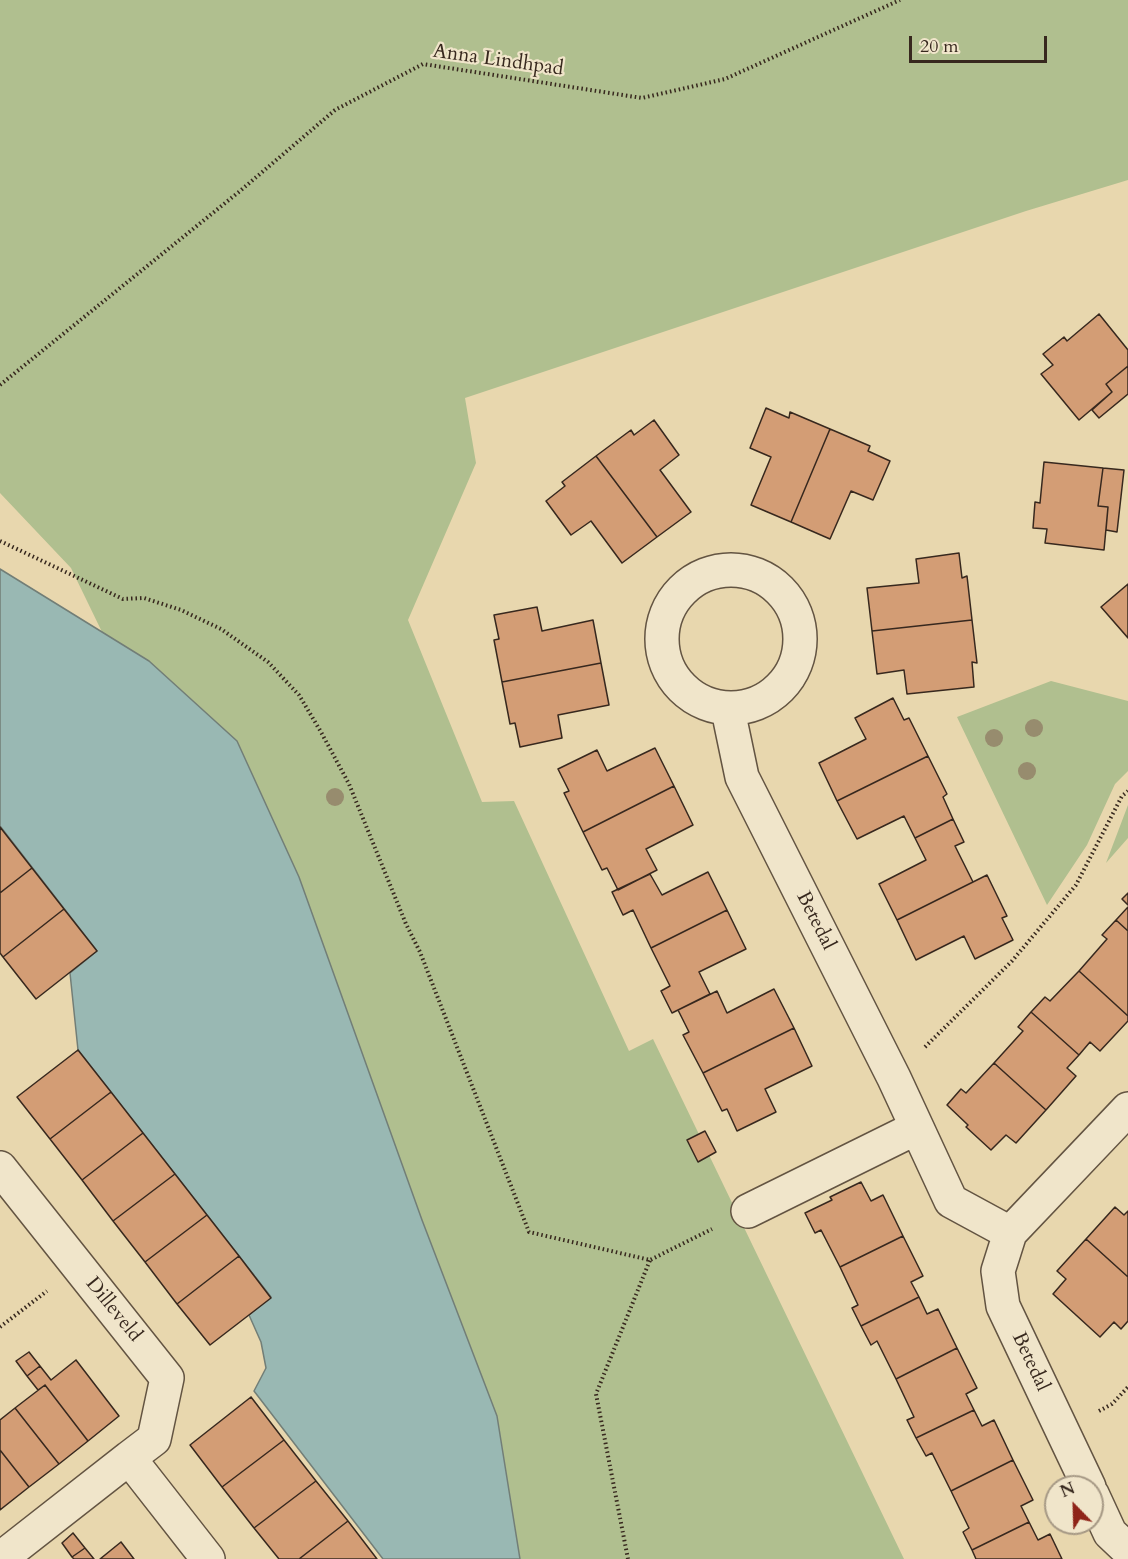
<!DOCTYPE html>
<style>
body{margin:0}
#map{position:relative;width:1128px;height:1559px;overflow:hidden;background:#e8d7ae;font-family:Cardo,serif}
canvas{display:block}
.north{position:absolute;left:1044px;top:1475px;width:60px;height:60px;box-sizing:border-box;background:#f0e5ca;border:2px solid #a69985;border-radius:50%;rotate:337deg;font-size:16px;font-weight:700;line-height:24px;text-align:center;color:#37281e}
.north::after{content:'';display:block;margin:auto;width:21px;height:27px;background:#8f2418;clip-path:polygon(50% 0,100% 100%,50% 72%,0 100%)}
.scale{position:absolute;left:909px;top:36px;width:138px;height:27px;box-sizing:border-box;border:3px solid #37281e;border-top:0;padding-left:8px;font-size:18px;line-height:21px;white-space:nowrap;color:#37281e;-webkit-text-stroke:4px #f0e5ca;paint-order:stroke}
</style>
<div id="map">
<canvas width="1128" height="1559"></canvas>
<div class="north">N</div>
<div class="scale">20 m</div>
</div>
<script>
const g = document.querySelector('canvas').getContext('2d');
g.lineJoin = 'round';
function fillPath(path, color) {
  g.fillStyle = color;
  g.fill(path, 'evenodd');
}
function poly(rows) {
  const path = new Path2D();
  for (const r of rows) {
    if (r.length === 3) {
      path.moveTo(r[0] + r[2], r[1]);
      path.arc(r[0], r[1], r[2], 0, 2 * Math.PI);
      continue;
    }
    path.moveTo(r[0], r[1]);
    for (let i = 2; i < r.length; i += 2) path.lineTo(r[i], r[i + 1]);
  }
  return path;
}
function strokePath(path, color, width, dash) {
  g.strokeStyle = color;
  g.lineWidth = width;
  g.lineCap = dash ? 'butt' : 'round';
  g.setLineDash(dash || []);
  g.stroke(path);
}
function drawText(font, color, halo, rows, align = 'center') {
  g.font = font + ' Cardo,serif';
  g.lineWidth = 4.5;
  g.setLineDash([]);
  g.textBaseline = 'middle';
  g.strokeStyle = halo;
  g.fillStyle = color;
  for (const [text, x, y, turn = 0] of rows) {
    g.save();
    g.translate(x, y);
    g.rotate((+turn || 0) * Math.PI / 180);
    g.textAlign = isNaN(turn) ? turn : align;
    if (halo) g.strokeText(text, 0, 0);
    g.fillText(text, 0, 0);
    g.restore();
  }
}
const green = poly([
 [0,0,1128,0,1128,180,1026,211,465,398,476,463,408,620,482,802,514,801,629,1051,653,1039,904,1559,520,1559,497,1416,422,1220,149,661,102,632,71,568,0,493],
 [1051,681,1128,701,1128,771,1115,784,1087,845,1047,905,957,717],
 [1128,805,1128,838,1106,863]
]);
const water = poly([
 [0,569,149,661,237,741,299,877,422,1220,497,1416,520,1559,383,1559,254,1391,266,1368,261,1342,249,1315,271,1297,78,1050,70,973,97,951,0,826,0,569]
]);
const building = poly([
 [1099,314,1128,350,1128,366,1106,384,1112,392,1079,420,1041,374,1053,365,1043,354,1064,337,1067,341,1099,314],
 [1128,366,1128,394,1099,418,1092,410,1112,392,1106,384,1128,366],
 [766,408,789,418,790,412,830,429,791,522,751,505,771,457,750,448,766,408],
 [654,420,679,455,660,470,691,512,657,537,596,456,631,430,634,435,654,420],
 [830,429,870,446,868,451,890,461,873,500,851,491,830,539,791,522,830,429],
 [596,456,657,537,622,563,591,521,571,535,546,501,565,486,562,482,596,456],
 [1044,462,1103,468,1098,506,1108,507,1104,550,1045,543,1047,529,1033,528,1035,502,1040,503,1044,462],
 [1103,468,1124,470,1117,532,1106,530,1108,507,1098,506,1103,468],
 [959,553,962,578,967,576,972,620,872,631,867,588,919,583,916,559,959,553],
 [1128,584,1128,638,1101,607,1128,584],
 [537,607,542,631,593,620,601,663,502,682,494,640,499,639,494,615,537,607],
 [972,620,977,663,972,662,974,687,907,694,904,670,877,674,872,631,972,620],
 [601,663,609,705,558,715,562,738,520,747,515,723,510,724,502,682,601,663],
 [893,698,904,720,909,718,928,756,837,801,819,763,866,739,855,718,893,698],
 [655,748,674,786,583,832,564,793,569,791,558,769,597,750,607,771,655,748],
 [928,756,947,794,943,797,953,819,915,838,904,816,857,839,837,801,928,756],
 [674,786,693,825,646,849,657,870,618,890,607,868,602,870,583,832,674,786],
 [953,819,964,842,955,846,973,882,897,920,879,884,926,860,915,838,953,819],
 [0,827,32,868,0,893,0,827],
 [32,868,64,909,3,957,0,953,0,893,32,868],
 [708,872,727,910,651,948,633,910,623,915,612,892,650,874,662,895,708,872],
 [987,875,1007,916,1002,918,1013,940,975,959,964,936,916,960,897,920,987,875],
 [1128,893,1128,905,1122,899,1128,893],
 [1128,907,1128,931,1116,920,1128,907],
 [64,909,97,951,36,999,3,957,64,909],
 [727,910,746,949,699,972,710,994,672,1013,661,991,670,986,651,948,727,910],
 [1116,920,1128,931,1128,1016,1079,971,1107,939,1102,935,1116,920],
 [1079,971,1128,1016,1128,1021,1100,1051,1090,1042,1079,1055,1031,1012,1045,997,1050,1001,1079,971],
 [774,989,794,1028,703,1073,683,1035,689,1032,678,1010,717,991,727,1013,774,989],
 [1031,1012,1079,1055,1067,1068,1076,1076,1046,1110,994,1063,1023,1031,1018,1027,1031,1012],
 [794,1028,812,1066,765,1089,776,1112,737,1131,727,1109,722,1111,703,1073,794,1028],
 [78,1050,111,1092,50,1139,17,1097,78,1050],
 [994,1063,1046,1110,1016,1143,1006,1135,991,1150,966,1127,968,1125,947,1105,961,1089,966,1093,994,1063],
 [111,1092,143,1133,82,1180,50,1139,111,1092],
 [705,1131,716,1152,698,1162,687,1140,705,1131],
 [143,1133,175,1174,113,1221,82,1180,143,1133],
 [175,1174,207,1215,145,1262,113,1221,175,1174],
 [861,1182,871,1201,883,1195,903,1236,840,1267,821,1230,815,1233,805,1213,832,1200,830,1197,861,1182],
 [1115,1207,1124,1215,1128,1211,1128,1277,1086,1239,1115,1207],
 [207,1215,239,1256,177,1304,145,1262,207,1215],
 [903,1236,923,1276,911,1282,919,1297,861,1326,852,1308,858,1305,840,1267,903,1236],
 [1086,1239,1128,1277,1128,1321,1121,1329,1114,1322,1100,1337,1053,1294,1066,1279,1057,1271,1086,1239],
 [239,1256,271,1298,210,1345,177,1304,239,1256],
 [919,1297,927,1314,938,1309,957,1348,896,1379,877,1341,871,1345,861,1326,919,1297],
 [957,1348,977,1388,966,1394,974,1410,916,1438,907,1420,914,1417,896,1379,957,1348],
 [29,1352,40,1366,27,1376,16,1361,29,1352],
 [76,1360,119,1416,88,1441,45,1385,38,1390,27,1376,40,1366,51,1380,76,1360],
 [45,1385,88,1441,59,1464,15,1408,45,1385],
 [251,1397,284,1440,222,1487,190,1445,251,1397],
 [15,1408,59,1464,29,1487,0,1450,0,1420,15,1408],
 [974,1410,982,1426,994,1420,1013,1460,951,1491,932,1453,926,1456,916,1438,974,1410],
 [284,1440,316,1481,254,1528,222,1487,284,1440],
 [0,1450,29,1487,0,1510,0,1450],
 [1013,1460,1033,1500,1021,1506,1029,1522,972,1550,963,1532,969,1528,951,1491,1013,1460],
 [316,1481,348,1521,299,1559,279,1559,254,1528,316,1481],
 [348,1521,377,1559,299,1559,348,1521],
 [1029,1522,1038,1540,1050,1534,1062,1559,976,1559,972,1550,1029,1522],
 [73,1533,85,1548,72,1557,62,1543,73,1533],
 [121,1542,134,1559,100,1559,121,1542],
 [85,1548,94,1559,74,1559,72,1557,85,1548]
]);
const path = poly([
 [0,385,240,191,335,110,423,64,642,98,725,79,900,0],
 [0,541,123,599,144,598,181,610,221,629,268,662,299,695,321,732,349,784,406,924,420,952,529,1232,650,1260,712,1229],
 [925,1047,1012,961,1076,885,1122,796,1128,791],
 [0,1327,47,1291],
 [1099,1411,1112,1404,1128,1387],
 [628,1559,596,1394,650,1260]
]);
const minor = poly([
 [731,639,69],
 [728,710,742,777,894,1078,951,1201,1010,1233],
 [0,1168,167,1378,154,1439,129,1458,208,1559],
 [748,1211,916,1128],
 [1089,1487,1003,1306,998,1271,1010,1233,1128,1109],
 [1092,1494,1110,1533,1128,1550],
 [0,1559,129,1458]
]);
const trees = [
 [1034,728],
 [994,738],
 [1027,771],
 [335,797]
];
const streetNames = [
 ["Anna Lindhpad",498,61,8],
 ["Betedal",815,921,63],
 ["Dilleveld",113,1310,51],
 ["Betedal",1030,1362,65]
];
fillPath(green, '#b0bf8f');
fillPath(water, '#99b8b3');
strokePath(water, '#727e77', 1.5);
fillPath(building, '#d39d75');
strokePath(building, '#37281e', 1.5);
strokePath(minor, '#635442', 36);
strokePath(path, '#37281e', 4, [1.5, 3]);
strokePath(minor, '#f0e5ca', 33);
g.fillStyle = '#978c6e';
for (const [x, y] of trees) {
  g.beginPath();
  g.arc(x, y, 9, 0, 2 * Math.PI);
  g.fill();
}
drawText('20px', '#37281e', '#f0e5ca', streetNames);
</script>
